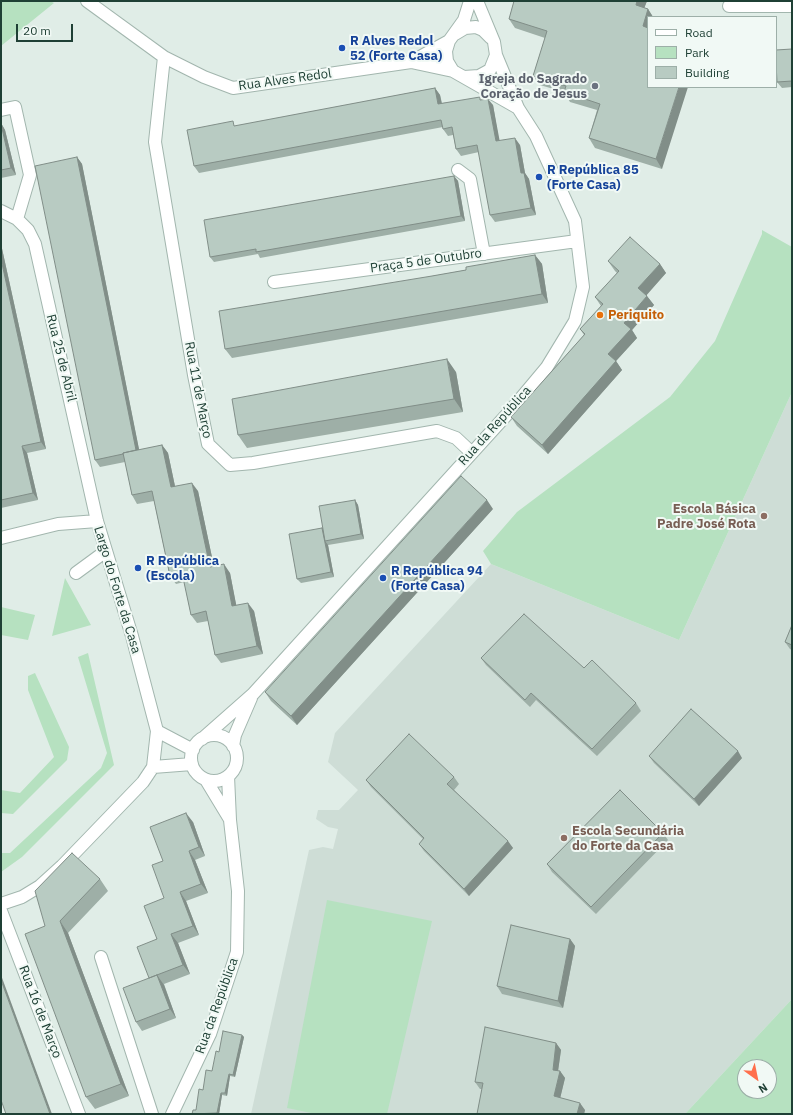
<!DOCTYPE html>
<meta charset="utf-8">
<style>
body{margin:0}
#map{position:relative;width:793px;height:1115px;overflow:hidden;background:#e0ede7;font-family:"IBM Plex Sans",sans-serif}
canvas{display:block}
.frame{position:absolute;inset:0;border:2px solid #1f4035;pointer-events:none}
.legend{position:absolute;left:647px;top:16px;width:130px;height:72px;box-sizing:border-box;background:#f1f9f5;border:1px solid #9dafa8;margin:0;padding:5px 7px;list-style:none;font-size:12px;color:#1f4035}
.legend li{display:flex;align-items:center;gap:8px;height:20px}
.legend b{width:20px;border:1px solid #9dafa8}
.north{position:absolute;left:737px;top:1059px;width:40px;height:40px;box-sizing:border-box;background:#f1f9f5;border:1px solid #9dafa8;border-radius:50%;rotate:147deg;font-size:11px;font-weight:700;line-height:16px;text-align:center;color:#1f4035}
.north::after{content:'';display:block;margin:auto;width:14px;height:18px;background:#ff6f4c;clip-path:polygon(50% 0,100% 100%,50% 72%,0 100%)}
.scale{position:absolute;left:16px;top:24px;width:57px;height:18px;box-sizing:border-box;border:2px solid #1f4035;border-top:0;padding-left:5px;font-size:12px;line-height:14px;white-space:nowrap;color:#1f4035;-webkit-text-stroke:3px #f1f9f5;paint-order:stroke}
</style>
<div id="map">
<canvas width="793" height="1115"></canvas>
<div class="frame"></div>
<ul class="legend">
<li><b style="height:5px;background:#fff"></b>Road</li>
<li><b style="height:11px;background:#b6e1c0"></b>Park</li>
<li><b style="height:11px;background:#b8cbc2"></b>Building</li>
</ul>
<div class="north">N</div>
<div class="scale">20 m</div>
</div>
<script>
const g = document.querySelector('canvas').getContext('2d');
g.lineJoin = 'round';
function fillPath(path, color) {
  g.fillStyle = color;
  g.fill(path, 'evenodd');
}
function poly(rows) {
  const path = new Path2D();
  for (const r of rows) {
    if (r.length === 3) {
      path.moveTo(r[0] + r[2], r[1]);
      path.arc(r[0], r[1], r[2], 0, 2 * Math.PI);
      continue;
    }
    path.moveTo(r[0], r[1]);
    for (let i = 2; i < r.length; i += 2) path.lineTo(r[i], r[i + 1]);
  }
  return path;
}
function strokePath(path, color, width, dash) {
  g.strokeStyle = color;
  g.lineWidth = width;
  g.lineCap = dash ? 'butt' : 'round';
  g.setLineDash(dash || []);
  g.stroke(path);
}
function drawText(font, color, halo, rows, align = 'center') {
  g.font = font + ' "IBM Plex Sans",sans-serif';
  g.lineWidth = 4;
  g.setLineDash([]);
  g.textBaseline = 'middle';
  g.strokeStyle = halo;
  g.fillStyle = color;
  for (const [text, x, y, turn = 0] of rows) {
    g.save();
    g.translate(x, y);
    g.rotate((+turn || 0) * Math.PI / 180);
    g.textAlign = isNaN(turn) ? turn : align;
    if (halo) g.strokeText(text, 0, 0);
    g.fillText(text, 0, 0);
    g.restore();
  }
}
const built = poly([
 [792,392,792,999,685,1114,251,1114,309,850,323,847,333,849,338,829,328,827,316,819,318,810,339,810,358,790,328,762,335,733,491,564,679,640]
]);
const green = poly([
 [1,1,50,1,54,3,1,46],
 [762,230,792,247,792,392,679,640,491,564,483,551,517,512,670,397,715,341,762,234],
 [65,578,91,625,52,636],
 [1,607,35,615,28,640,1,635],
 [88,653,114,765,22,857,1,872,1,853,10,853,101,768,107,753,78,657],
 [35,673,69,747,67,760,13,814,1,813,1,790,20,793,54,757,28,690,28,676],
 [327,900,432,921,387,1114,316,1114,287,1108],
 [792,999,792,1114,685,1114],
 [745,1067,769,1067,769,1091,745,1091]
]);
const street = poly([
 [87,1,164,57,204,77,233,88,411,62,453,71],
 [470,1,464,20,449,41,446,51,447,61,453,71,518,108],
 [729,6,792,6],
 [455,34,465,28,476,27,483,30,491,38],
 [164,57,155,142,194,375,208,444,230,465,253,463,437,431,456,438,472,453],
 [411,62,449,41],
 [464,77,479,76,490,70,496,55,494,42,477,1],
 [1,110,15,107,30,175,17,219],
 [458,170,470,179,484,254],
 [1,211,17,219,28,230,35,244,97,521,132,636,157,731,153,767,143,782,62,866,40,886,22,897,1,904],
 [274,282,577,241],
 [1,538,58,524,97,521],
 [76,573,106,551],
 [157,731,193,750],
 [214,758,23],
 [202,739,253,694,511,410,547,367,575,321,583,287,575,221,536,136,518,108,496,55],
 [233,746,235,735,251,698],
 [153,767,192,764],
 [206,780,229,818],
 [1,911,79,1114],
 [101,957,152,1114],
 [172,1114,210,1034,237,952,238,891,230,820,228,776]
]);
const wall = poly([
 [514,1,647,1,644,8,648,9,653,17,648,17,662,169,595,148,589,138,597,110,570,102,564,92,540,85,533,76,545,38,515,28,509,19],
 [792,49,792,87,782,88,777,82],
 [435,88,440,95,442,103,482,100,493,105,499,141,520,145,525,173,529,179,536,215,495,222,490,215,479,152,461,156,456,149,453,135,448,136,443,129,443,127,199,173,194,166,236,126],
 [1,123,5,130,16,175,1,178],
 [77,157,82,164,139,450,162,445,168,453,175,486,198,491,214,567,230,573,236,605,254,611,263,654,221,663,215,655,208,621,197,623,191,615,184,582,176,584,170,576,154,501,137,504,132,495,125,462,100,467,95,460],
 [454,176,458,181,465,221,260,258,258,254,214,262,210,257],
 [1,244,46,449,27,453,38,500,1,508],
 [535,255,542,264,548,303,232,358,225,349,432,276,466,270],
 [608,261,660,264,666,273,646,295,654,305,632,330,637,338,616,361,622,370,548,454,517,426,511,417,584,335,580,329,601,306,595,297,617,273,615,271],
 [456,372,463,412,247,448,238,435],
 [355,500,358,505,364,539,328,545,334,577,301,583,297,579,322,528],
 [493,509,297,725,271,701,265,692],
 [792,625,792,650,790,649,785,642],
 [481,658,584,668,636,703,641,711,597,756,536,700,530,707,486,665],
 [649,756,742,758,699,806,654,763],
 [454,777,459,784,454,790,513,848,469,896,424,851,419,844,423,839,371,787,366,780],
 [193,822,205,856,195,860,208,893,186,901,199,935,178,943,190,974,164,984,176,1018,142,1031,136,1022,149,978,164,898,163,861],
 [663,833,668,840,596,914,552,872,547,864],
 [100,879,108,891,68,933,129,1096,95,1109,86,1097,45,926],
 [570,939,575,946,563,1008,502,994,497,986],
 [242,1035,244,1037,235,1077,230,1076,227,1096,222,1095,219,1114,192,1114,196,1110,203,1090,212,1071,219,1052],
 [556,1043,561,1050,558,1071,560,1071,565,1078,560,1098,585,1110,584,1114,477,1114,482,1089,480,1089,475,1082]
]);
const shadedWall = poly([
 [637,1,647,1,642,14,636,5],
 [648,9,653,17,648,17,648,34,643,26],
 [679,87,688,87,662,169,656,159],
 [435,88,440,95,443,111,438,104],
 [488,99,493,105,501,148,496,141],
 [1,123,5,130,16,175,11,168],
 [515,138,520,145,525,173,529,179,536,215,531,208,521,173],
 [77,157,82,164,141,459,136,452],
 [454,176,458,181,465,221,461,216],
 [1,244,46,449,41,442,1,259],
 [535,255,542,264,548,303,542,294],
 [660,264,666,273,645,297,638,288],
 [647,296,654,305,632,330,637,338,616,361,622,370,548,454,542,445,608,354,624,323],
 [447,359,456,372,463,412,454,399],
 [162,445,168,453,177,496,171,487],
 [22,446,27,453,38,500,33,493],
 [192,483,198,491,216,576,210,567],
 [355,500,358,505,364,539,361,534],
 [487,500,493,509,297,725,291,716],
 [322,528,325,541,328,545,334,577,331,572],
 [224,564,230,573,238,614,232,606],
 [248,603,254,611,263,654,257,646],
 [738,751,742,758,699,806,694,799],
 [186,813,193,822,205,856,199,847],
 [508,841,513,848,469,896,464,889],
 [189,851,195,860,208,893,201,884],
 [180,892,186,901,199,935,193,926],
 [60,921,68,933,129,1096,121,1084],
 [171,934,178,943,190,974,183,965],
 [570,939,575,946,563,1008,558,1001],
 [1,975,52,1114,50,1114,1,980],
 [157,975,164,985,176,1018,170,1009],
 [242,1035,244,1037,235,1077,233,1075],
 [556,1043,561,1050,557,1078,553,1070],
 [560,1071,565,1078,559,1103,554,1096],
 [229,1074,230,1076,227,1096,225,1093],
 [221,1093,222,1095,219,1114,217,1114],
 [580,1103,585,1110,584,1114,577,1114]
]);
const building = poly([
 [514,1,637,1,636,5,648,9,643,26,648,28,648,87,679,87,656,159,589,138,600,104,564,92,566,86,533,76,547,31,509,19,514,1],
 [792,49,792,81,777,82,776,63,776,50,792,49],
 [435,88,438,104,480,97,480,100,488,99,496,141,515,138,521,173,524,173,531,208,490,215,477,145,456,149,452,127,443,129,441,120,194,166,187,130,233,121,234,126,435,88],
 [1,124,11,168,1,170,1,124],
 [77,157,136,450,123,453,123,454,95,460,35,166,77,157],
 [454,176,461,216,256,252,256,249,210,257,204,220,454,176],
 [630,237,660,264,638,288,647,296,624,323,631,329,608,354,616,361,542,445,511,417,585,334,580,329,603,304,595,297,619,271,608,261,630,237],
 [535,255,542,294,225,349,219,311,432,276,466,270,466,267,535,255],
 [1,259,41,442,22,446,33,493,1,500,1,259],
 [447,359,454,399,238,435,232,399,447,359],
 [162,445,171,487,192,483,210,567,224,564,232,606,248,603,257,646,215,655,206,611,191,615,182,573,170,576,152,491,132,495,123,453,162,445],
 [461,476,487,500,291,716,265,692,461,476],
 [355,500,361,534,325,541,319,506,355,500],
 [322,528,331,572,297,579,289,534,322,528],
 [524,614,584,668,592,660,636,703,592,749,531,693,525,700,481,658,524,614],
 [792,625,792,645,785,642,792,625],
 [691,709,738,751,694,799,649,756,691,709],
 [409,734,454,777,447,784,508,841,464,889,419,844,424,838,366,780,409,734],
 [620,790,663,833,591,907,547,864,620,790],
 [186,813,199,847,189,851,201,884,180,892,193,926,171,934,183,965,149,978,137,947,157,939,144,906,164,898,152,865,163,861,150,827,186,813],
 [72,853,100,879,60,921,121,1084,86,1097,25,934,45,926,35,891,72,853],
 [511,925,570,939,558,1001,497,986,511,925],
 [157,975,170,1009,136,1022,123,988,157,975],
 [1,980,50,1114,6,1114,1,1100,1,980],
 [485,1027,556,1043,553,1070,560,1071,554,1096,580,1103,577,1114,477,1114,483,1083,475,1082,485,1027],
 [223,1031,242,1035,233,1075,229,1074,225,1093,221,1093,217,1113,192,1114,193,1110,196,1110,199,1089,203,1090,206,1070,212,1071,216,1051,219,1052,223,1031]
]);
const markers = [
 [342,48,4,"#1a4fb4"],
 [595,86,4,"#6b7280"],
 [539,177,4,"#1a4fb4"],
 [600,315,4,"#e8710a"],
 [764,516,4,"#8d6e63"],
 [138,568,4,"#1a4fb4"],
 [383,578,4,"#1a4fb4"],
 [564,838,4,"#8d6e63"]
];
const transitNames = [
 ["R Alves Redol",350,41],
 ["52 (Forte Casa)",350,56],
 ["R República 85",547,170],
 ["(Forte Casa)",547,185],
 ["R República",146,561],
 ["(Escola)",146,576],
 ["R República 94",391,571],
 ["(Forte Casa)",391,586]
];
const worshipNames = [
 ["Igreja do Sagrado",587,79],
 ["Coração de Jesus",587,94]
];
const streetNames = [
 ["Rua Alves Redol",285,80,-8],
 ["Praça 5 de Outubro",426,261,-8],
 ["Rua 25 de Abril",61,358,76],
 ["Rua 11 de Março",198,390,79],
 ["Rua da República",495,426,-48],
 ["Largo do Forte da Casa",117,590,73],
 ["Rua da República",217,1006,-70],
 ["Rua 16 de Março",40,1012,69]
];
const foodNames = [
 ["Periquito",608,315]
];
const educationNames = [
 ["Escola Básica",756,509],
 ["Padre José Rota",756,524],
 ["Escola Secundária",572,831,"left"],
 ["do Forte da Casa",572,846,"left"]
];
fillPath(built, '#ceddd6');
fillPath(green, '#b6e1c0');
strokePath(street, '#a2b6ae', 14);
strokePath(street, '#fff', 12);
fillPath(wall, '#9eafa7');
fillPath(shadedWall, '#818e88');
fillPath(building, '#b8cbc2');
strokePath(building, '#818e88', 1);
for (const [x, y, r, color] of markers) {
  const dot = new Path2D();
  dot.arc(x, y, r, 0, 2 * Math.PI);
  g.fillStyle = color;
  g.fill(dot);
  strokePath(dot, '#f1f9f5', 1.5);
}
drawText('bold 13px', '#164399', '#f1f9f5', transitNames, 'left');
drawText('bold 13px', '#5b616d', '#f1f9f5', worshipNames, 'right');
drawText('13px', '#1f4035', '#f1f9f5', streetNames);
drawText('bold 13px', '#c56008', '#f1f9f5', foodNames, 'left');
drawText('bold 13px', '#785e54', '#f1f9f5', educationNames, 'right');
</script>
